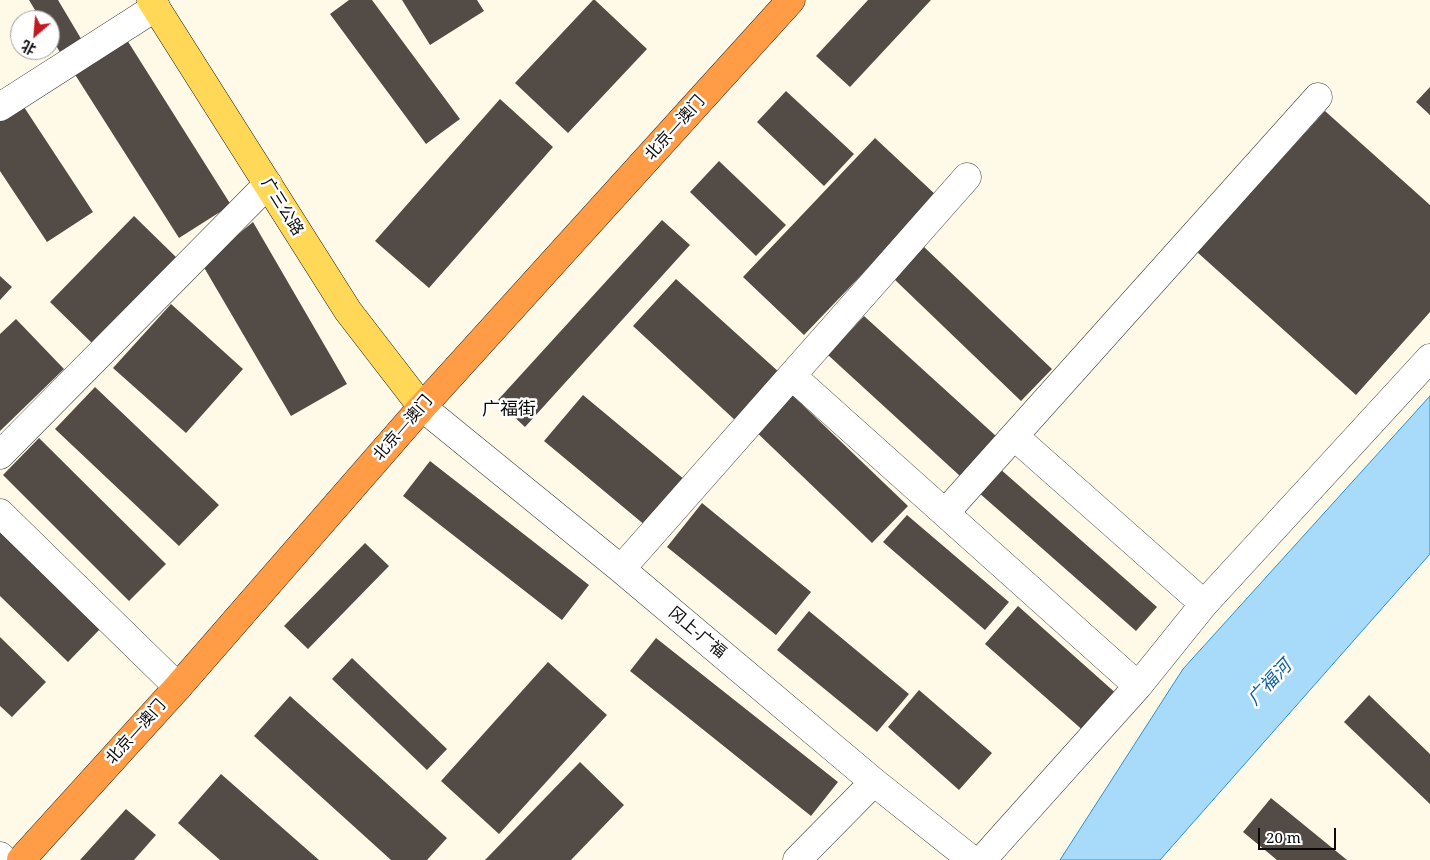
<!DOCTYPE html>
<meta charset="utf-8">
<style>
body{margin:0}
#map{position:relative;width:1430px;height:860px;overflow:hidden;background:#fffae7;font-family:"Noto Serif","Noto Sans SC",serif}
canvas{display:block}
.north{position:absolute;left:10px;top:10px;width:50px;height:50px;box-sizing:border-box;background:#fff;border:1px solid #9d9d9d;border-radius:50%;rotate:207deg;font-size:14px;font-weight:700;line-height:20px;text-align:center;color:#0a0a0a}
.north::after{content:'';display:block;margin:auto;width:18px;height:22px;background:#c21a21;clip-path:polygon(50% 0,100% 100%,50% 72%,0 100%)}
.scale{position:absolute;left:1258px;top:828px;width:78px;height:22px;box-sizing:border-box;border:2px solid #0a0a0a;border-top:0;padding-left:6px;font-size:15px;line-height:18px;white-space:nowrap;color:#0a0a0a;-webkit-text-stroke:4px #fff;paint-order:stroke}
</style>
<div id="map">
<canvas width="1430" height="860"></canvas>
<div class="north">北</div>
<div class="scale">20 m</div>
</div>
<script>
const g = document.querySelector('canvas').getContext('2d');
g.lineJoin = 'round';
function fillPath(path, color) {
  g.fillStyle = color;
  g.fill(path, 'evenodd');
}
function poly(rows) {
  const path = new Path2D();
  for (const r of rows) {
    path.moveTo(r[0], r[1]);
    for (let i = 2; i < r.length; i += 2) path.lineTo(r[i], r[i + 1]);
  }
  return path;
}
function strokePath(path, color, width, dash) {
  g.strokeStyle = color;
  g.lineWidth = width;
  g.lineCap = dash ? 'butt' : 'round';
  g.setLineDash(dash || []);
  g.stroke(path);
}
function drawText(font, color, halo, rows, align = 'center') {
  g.font = font + ' "Noto Serif","Noto Sans SC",serif';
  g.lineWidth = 5;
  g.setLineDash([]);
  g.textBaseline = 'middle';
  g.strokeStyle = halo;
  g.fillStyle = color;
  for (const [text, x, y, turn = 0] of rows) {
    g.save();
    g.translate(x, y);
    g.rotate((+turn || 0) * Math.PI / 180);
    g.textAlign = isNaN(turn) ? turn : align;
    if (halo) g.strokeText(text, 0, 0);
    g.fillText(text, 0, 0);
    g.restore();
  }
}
const water = poly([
 [1430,396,1430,554,1160,860,1060,860,1183,669,1430,396]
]);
const building = poly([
 [29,0,58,0,83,42,61,54,50,35,50,20,41,20],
 [349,0,372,0,460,119,426,144,330,14],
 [402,0,477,0,484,11,430,45],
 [593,0,595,0,647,49,568,133,515,83],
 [868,0,931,0,850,87,816,56],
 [127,40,231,205,179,238,74,73],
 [1430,87,1430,115,1416,102],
 [786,91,854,154,824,186,757,122],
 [500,99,553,147,429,288,375,241],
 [22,104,93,212,47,242,0,171,0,119],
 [1325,111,1430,205,1430,312,1356,395,1197,252],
 [875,138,937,196,804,335,743,277],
 [719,161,786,225,756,256,690,192],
 [134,216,178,259,94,345,50,302],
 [662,220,690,245,525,427,497,401],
 [253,222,347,384,291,416,202,264],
 [923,246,1052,369,1021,401,893,278],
 [0,276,12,287,0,300],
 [676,279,780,373,736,421,633,326],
 [171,304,243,369,186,433,113,368],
 [864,316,996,436,960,476,828,355],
 [16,319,64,369,0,431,0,334],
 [95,387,219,505,179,546,55,429],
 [786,389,908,506,872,543,750,426],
 [583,395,685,480,646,526,544,441],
 [39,438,166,564,129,601,3,475],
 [430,461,589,585,562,620,403,496],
 [999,468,1157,607,1136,631,978,492],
 [702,503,811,592,776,635,667,547],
 [907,515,1009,602,985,630,883,542],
 [0,528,102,627,68,662,0,596],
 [365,543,389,566,308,649,284,626],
 [1018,606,1119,696,1086,733,985,644],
 [809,611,909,694,877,732,777,650],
 [0,637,46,682,12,717,0,706],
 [656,638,838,782,811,816,630,671],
 [352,658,447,749,427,770,332,679],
 [548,662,607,715,499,834,441,781],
 [919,690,992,753,959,790,888,727],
 [1369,695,1430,754,1430,804,1344,722],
 [290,696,447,838,427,860,391,860,254,736],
 [580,762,624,805,571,860,485,860],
 [221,774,319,860,220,860,178,823],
 [1271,798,1347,860,1277,860,1243,832],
 [126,809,156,835,134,860,80,860]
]);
const minor = poly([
 [0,107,156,7],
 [792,376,1138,686],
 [422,407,621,569,874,782,972,860],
 [1014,436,1204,604],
 [0,455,268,184],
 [0,513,178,687],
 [945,513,1318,97],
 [621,569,967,177],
 [0,856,4,860],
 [797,860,874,782],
 [982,860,1138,686,1204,604,1430,358]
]);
const major = poly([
 [151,0,348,311,422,407]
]);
const highway = poly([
 [21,860,178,687,422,407,791,0]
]);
const streetNames = [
 ["北京—澳门",675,128,-48],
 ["广三公路",282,207,58],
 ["北京—澳门",403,428,-49],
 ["冈上-广福",697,633,40],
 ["北京—澳门",136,732,-48]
];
const neighbourhoodNames = [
 ["广福街",509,410]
];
const waterNames = [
 ["广福河",1270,683,-47]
];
fillPath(water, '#a8dbfa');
strokePath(water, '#2a90d6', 1);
fillPath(building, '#534b46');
strokePath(minor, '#3d3d3d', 29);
strokePath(major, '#1b1b1b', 29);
strokePath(highway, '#1b1b1b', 29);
strokePath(minor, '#fff', 28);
strokePath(major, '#ffd857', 28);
strokePath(highway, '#ff9c45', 28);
drawText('16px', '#0a0a0a', '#fff', streetNames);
drawText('18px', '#0a0a0a', '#fff', neighbourhoodNames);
drawText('italic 18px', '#0d60a2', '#fff', waterNames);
</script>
